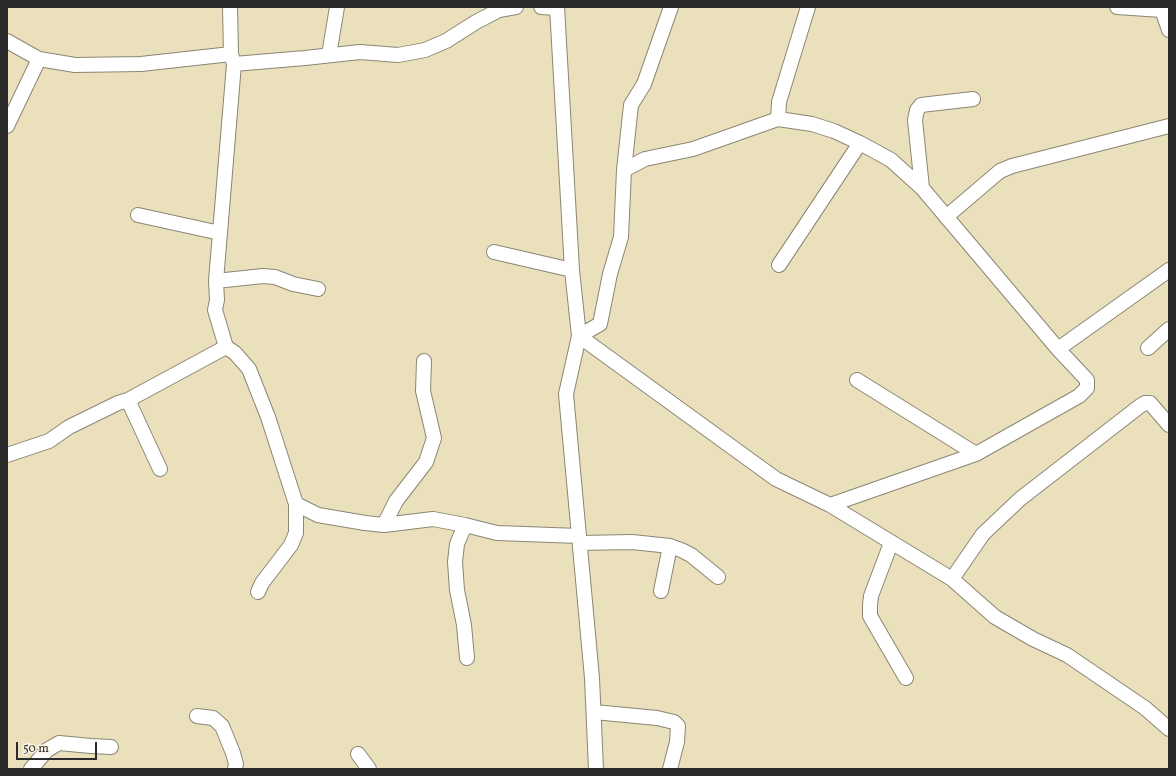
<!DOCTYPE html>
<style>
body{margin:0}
#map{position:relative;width:1176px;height:776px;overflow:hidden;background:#ebe0bc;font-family:Vollkorn,serif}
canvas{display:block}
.frame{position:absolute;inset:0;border:8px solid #2b2b2b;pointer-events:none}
.scale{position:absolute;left:16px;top:742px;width:81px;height:18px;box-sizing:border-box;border:2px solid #2b2b2b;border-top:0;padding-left:5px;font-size:12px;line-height:14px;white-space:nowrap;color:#2b2b2b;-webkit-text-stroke:3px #fcf5e5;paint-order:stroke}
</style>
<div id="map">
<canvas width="1176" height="776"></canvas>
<div class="frame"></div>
<div class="scale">50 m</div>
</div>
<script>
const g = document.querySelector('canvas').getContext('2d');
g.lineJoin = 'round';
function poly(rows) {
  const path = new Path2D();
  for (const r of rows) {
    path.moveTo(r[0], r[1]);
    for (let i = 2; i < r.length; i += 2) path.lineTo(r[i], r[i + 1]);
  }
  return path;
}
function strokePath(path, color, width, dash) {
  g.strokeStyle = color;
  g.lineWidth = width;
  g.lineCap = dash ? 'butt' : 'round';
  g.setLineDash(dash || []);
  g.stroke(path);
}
const minor = poly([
 [230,7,231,54,234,64,216,281,217,300,215,310,226,347,235,353,249,369,268,417,296,504,318,515,365,523,384,525,433,519,465,525,497,533,579,536],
 [541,7,556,8],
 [557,7,572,270,579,336,566,394,592,678,596,769],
 [671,7,644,84,631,105,624,170,621,237,610,274,600,324,579,336,776,479,830,505,952,579,995,617,1033,639,1067,655,1145,708,1169,729],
 [1117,7,1162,10],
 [1161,7,1169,30],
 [7,41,39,59,75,65,141,64,231,54],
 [329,55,337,7],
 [234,64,305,58,360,52,398,55,425,50,446,41,476,22,499,10,516,7],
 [778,119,779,102,808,7],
 [7,126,39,59],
 [624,170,645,159,693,149,778,119,812,124,834,131,860,143,891,160,922,188,1058,349,1087,380,1087,388,1079,396,976,454,830,505],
 [922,188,915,120,917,110,921,105,973,99],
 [138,215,220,233],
 [946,217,1000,171,1012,166,1169,126],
 [494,252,572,270],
 [779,265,860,143],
 [216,281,263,276,275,277,293,284,318,289],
 [1148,348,1169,329],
 [1058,349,1169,270],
 [857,380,976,454],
 [128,400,160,469],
 [7,455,49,441,69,427,118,403,128,400,226,347],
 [384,525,396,501,426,462,434,438,423,391,424,361],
 [465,525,457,544,455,562,457,590,464,625,467,658],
 [580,543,632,542,670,546,681,550,691,555,718,577],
 [891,543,871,596,870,605,870,616,906,678],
 [952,579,983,534,1020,499,1140,406,1145,403,1150,403,1169,425],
 [661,591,670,546],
 [258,592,262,583,291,545,296,533,296,504],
 [594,712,657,718,674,722,678,726,677,742,670,769],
 [197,716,213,718,222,726,233,753,236,764,235,769],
 [358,754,369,769],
 [31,769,47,750,59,743,91,746,111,747]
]);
strokePath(minor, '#8b8674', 16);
strokePath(minor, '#fff', 14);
</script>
